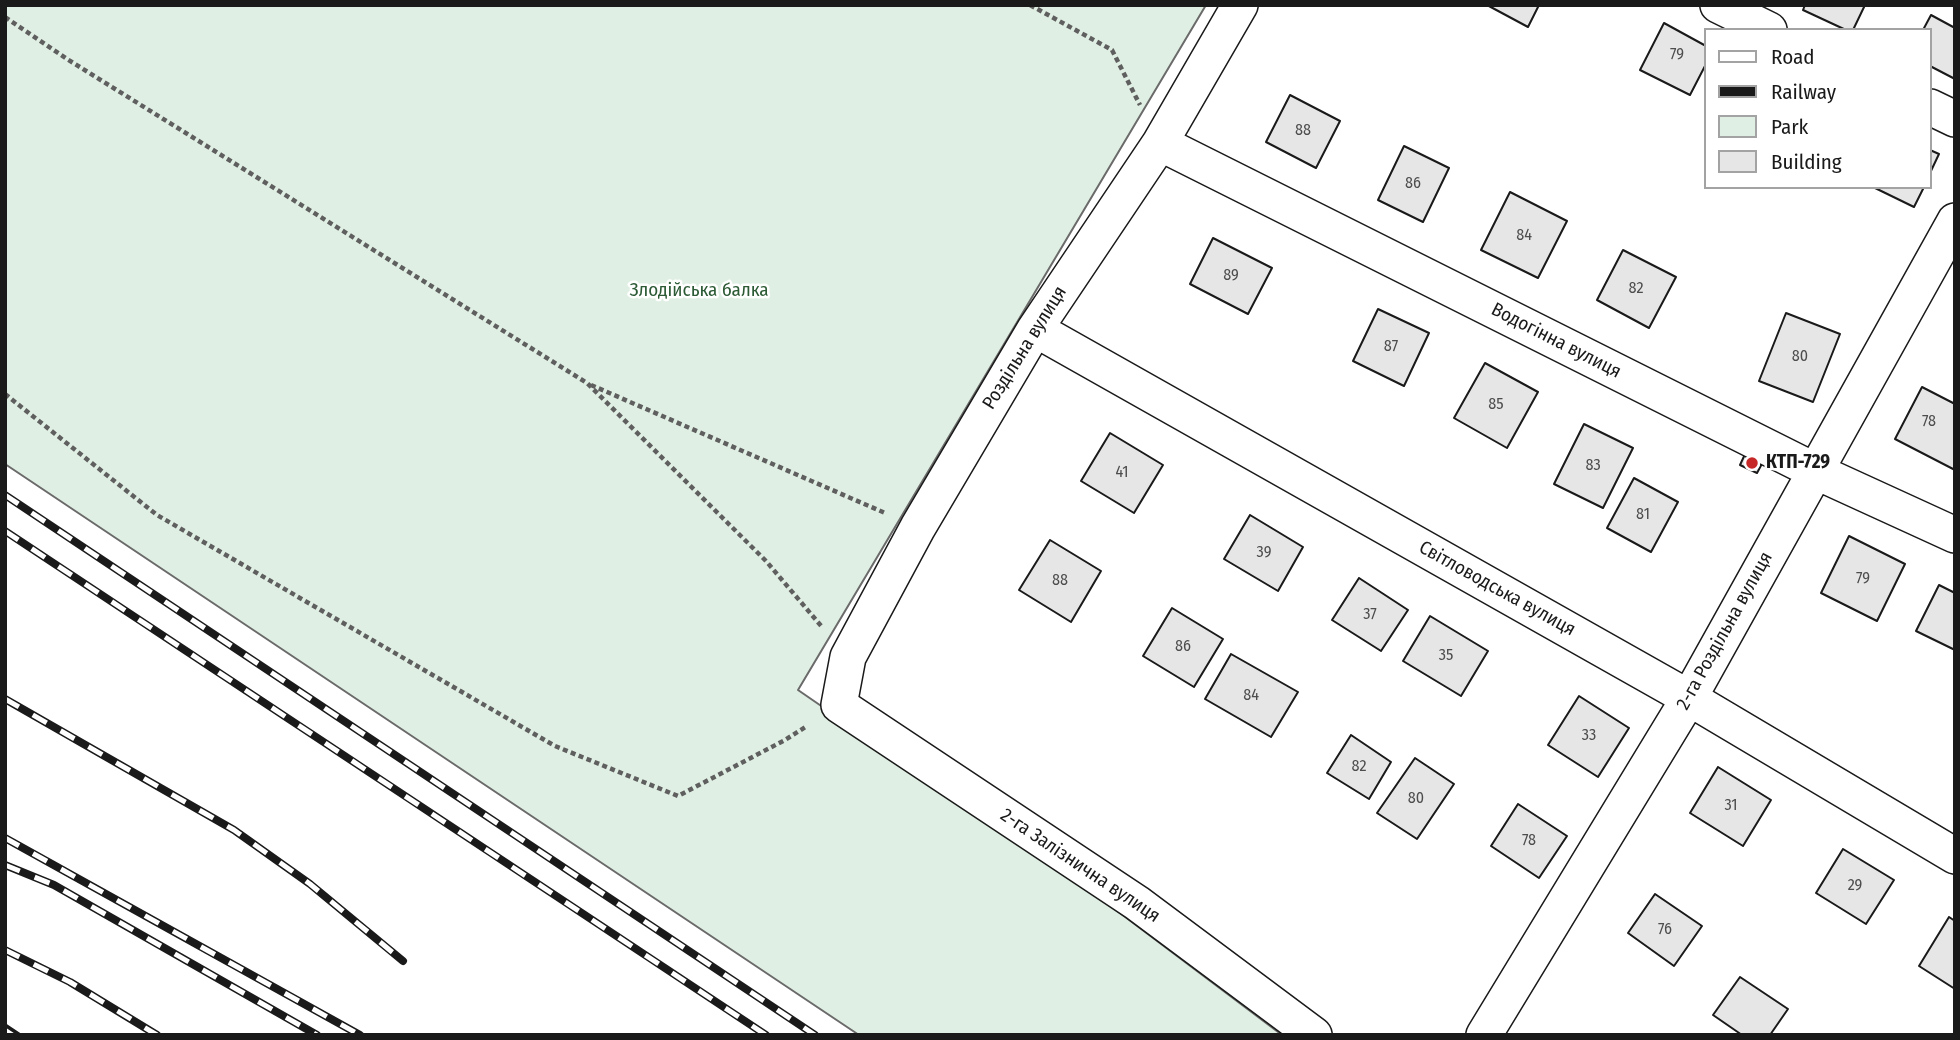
<!DOCTYPE html>
<meta charset="utf-8">
<style>
body{margin:0}
#map{position:relative;width:1960px;height:1040px;overflow:hidden;background:#fff;font-family:"Fira Sans Condensed",sans-serif}
canvas{display:block}
.frame{position:absolute;inset:0;border:7px solid #1a1a1a;pointer-events:none}
.legend{position:absolute;left:1704px;top:28px;width:228px;height:161px;box-sizing:border-box;background:#fff;border:2px solid #a3a3a3;margin:0;padding:9px 12px;list-style:none;font-size:21px;color:#1a1a1a}
.legend li{display:flex;align-items:center;gap:14px;height:35px}
.legend b{width:35px;border:2px solid #a3a3a3}
</style>
<div id="map">
<canvas width="1960" height="1040"></canvas>
<div class="frame"></div>
<ul class="legend">
<li><b style="height:9px;background:#fff"></b>Road</li>
<li><b style="height:9px;background:#1a1a1a"></b>Railway</li>
<li><b style="height:19px;background:#e0efe3"></b>Park</li>
<li><b style="height:19px;background:#e6e6e6"></b>Building</li>
</ul>
</div>
<script>
const g = document.querySelector('canvas').getContext('2d');
g.lineJoin = 'round';
function fillPath(path, color) {
  g.fillStyle = color;
  g.fill(path, 'evenodd');
}
function poly(rows) {
  const path = new Path2D();
  for (const r of rows) {
    path.moveTo(r[0], r[1]);
    for (let i = 2; i < r.length; i += 2) path.lineTo(r[i], r[i + 1]);
  }
  return path;
}
function strokePath(path, color, width, dash) {
  g.strokeStyle = color;
  g.lineWidth = width;
  g.lineCap = dash ? 'butt' : 'round';
  g.setLineDash(dash || []);
  g.stroke(path);
}
function drawText(font, color, halo, rows, align = 'center') {
  g.font = font + ' "Fira Sans Condensed",sans-serif';
  g.lineWidth = 5;
  g.setLineDash([]);
  g.textBaseline = 'middle';
  g.strokeStyle = halo;
  g.fillStyle = color;
  for (const [text, x, y, turn = 0] of rows) {
    g.save();
    g.translate(x, y);
    g.rotate((+turn || 0) * Math.PI / 180);
    g.textAlign = isNaN(turn) ? turn : align;
    if (halo) g.strokeText(text, 0, 0);
    g.fillText(text, 0, 0);
    g.restore();
  }
}
const green = poly([
 [5,5,1206,5,798,690,1096,895,1282,1035,859,1035,5,464,5,5]
]);
const building = poly([
 [1487,5,1539,5,1528,27,1487,5],
 [1805,5,1865,5,1853,30,1846,30,1803,10,1805,5],
 [1931,15,1955,28,1955,79,1930,66,1930,30,1923,30,1931,15],
 [1664,23,1706,46,1706,64,1690,95,1640,70,1664,23],
 [1290,95,1340,121,1316,168,1266,142,1290,95],
 [1404,146,1449,168,1423,222,1378,200,1404,146],
 [1930,150,1939,154,1930,173,1930,150],
 [1873,187,1924,187,1914,207,1873,187],
 [1510,192,1567,221,1538,278,1481,250,1510,192],
 [1213,238,1272,268,1248,314,1190,284,1213,238],
 [1623,250,1676,277,1649,328,1597,300,1623,250],
 [1378,309,1429,333,1404,386,1353,361,1378,309],
 [1786,313,1840,334,1813,402,1759,381,1786,313],
 [1485,363,1538,392,1507,448,1454,418,1485,363],
 [1922,387,1955,404,1955,470,1895,439,1922,387],
 [1584,424,1633,448,1603,508,1554,484,1584,424],
 [1110,433,1163,465,1134,513,1081,481,1110,433],
 [1746,452,1764,460,1757,473,1740,465,1746,452],
 [1634,478,1678,502,1651,552,1607,528,1634,478],
 [1250,515,1303,547,1278,591,1224,559,1250,515],
 [1849,536,1905,564,1877,621,1821,593,1849,536],
 [1050,540,1101,571,1071,622,1019,590,1050,540],
 [1359,578,1408,610,1381,651,1332,620,1359,578],
 [1939,585,1955,593,1955,650,1916,631,1939,585],
 [1172,608,1223,639,1194,687,1143,656,1172,608],
 [1430,616,1488,651,1461,696,1403,661,1430,616],
 [1231,654,1298,692,1271,737,1205,699,1231,654],
 [1579,696,1629,728,1598,777,1548,745,1579,696],
 [1351,735,1391,762,1369,799,1327,773,1351,735],
 [1415,758,1454,784,1417,839,1377,813,1415,758],
 [1718,767,1771,800,1743,846,1690,813,1718,767],
 [1518,804,1567,836,1539,878,1491,846,1518,804],
 [1843,849,1894,880,1866,924,1816,893,1843,849],
 [1655,894,1702,926,1674,966,1628,933,1655,894],
 [1949,917,1955,921,1955,989,1919,966,1949,917],
 [1740,977,1788,1009,1770,1035,1742,1035,1713,1015,1740,977]
]);
const path = poly([
 [1030,5,1112,50,1140,105],
 [5,17,67,59,587,383,766,561,822,627],
 [591,385,885,513],
 [5,394,157,515,555,746,678,796,785,740,807,726]
]);
const minor = poly([
 [1240,5,1160,143,1035,329,918,527,848,657,839,705,1137,903,1314,1035],
 [1718,5,1769,30],
 [1930,107,1955,119],
 [1160,143,1815,471,1955,535],
 [1035,329,1689,698,1955,856],
 [1484,1035,1689,698,1955,221]
]);
const rail = poly([
 [5,495,815,1035],
 [5,531,766,1035],
 [5,699,234,830,310,884,403,961],
 [5,838,360,1035],
 [5,865,54,885,317,1035],
 [5,950,70,982,157,1035]
]);
const wall = poly([
 [5,1025,20,1035,55,1035]
]);
const markers = [
 [1752,463,7,"#c62828"]
];
const numberNames = [
 ["79",1677,55],
 ["88",1303,131],
 ["86",1413,184],
 ["84",1524,236],
 ["89",1231,276],
 ["82",1636,289],
 ["87",1391,347],
 ["80",1800,357],
 ["85",1496,405],
 ["78",1929,422],
 ["83",1593,466],
 ["41",1122,473],
 ["81",1643,515],
 ["39",1264,553],
 ["79",1863,579],
 ["88",1060,581],
 ["37",1370,615],
 ["86",1183,647],
 ["35",1446,656],
 ["84",1251,696],
 ["33",1589,736],
 ["82",1359,767],
 ["80",1416,799],
 ["31",1731,806],
 ["78",1529,841],
 ["29",1855,886],
 ["76",1665,930]
];
const parkNames = [
 ["Злодійська балка",699,291]
];
const streetNames = [
 ["Водогінна вулиця",1556,341,27],
 ["Роздільна вулиця",1025,348,-58],
 ["Світловодська вулиця",1497,589,29],
 ["2-га Роздільна вулиця",1725,631,-61],
 ["2-га Залізнична вулиця",1080,866,34]
];
const poiNames = [
 ["КТП-729",1766,463]
];
fillPath(green, '#e0efe3');
strokePath(green, '#6a6a6a', 2);
fillPath(building, '#e6e6e6');
strokePath(building, '#1a1a1a', 2);
strokePath(minor, '#1a1a1a', 38);
strokePath(path, '#5f5f5f', 4.5, [5, 3.5]);
strokePath(minor, '#fff', 35);
strokePath(rail, '#1a1a1a', 8);
strokePath(rail, '#fff', 5, [16]);
strokePath(wall, '#1a1a1a', 3.5);
for (const [x, y, r, color] of markers) {
  const dot = new Path2D();
  dot.arc(x, y, r, 0, 2 * Math.PI);
  g.fillStyle = color;
  g.fill(dot);
  strokePath(dot, '#fff', 2.5);
}
drawText('16px', '#4d4d4d', null, numberNames);
drawText('19px', '#2b5a34', '#fff', parkNames);
drawText('19px', '#1a1a1a', '#fff', streetNames);
drawText('bold 19px', '#1a1a1a', '#fff', poiNames, 'left');
</script>
